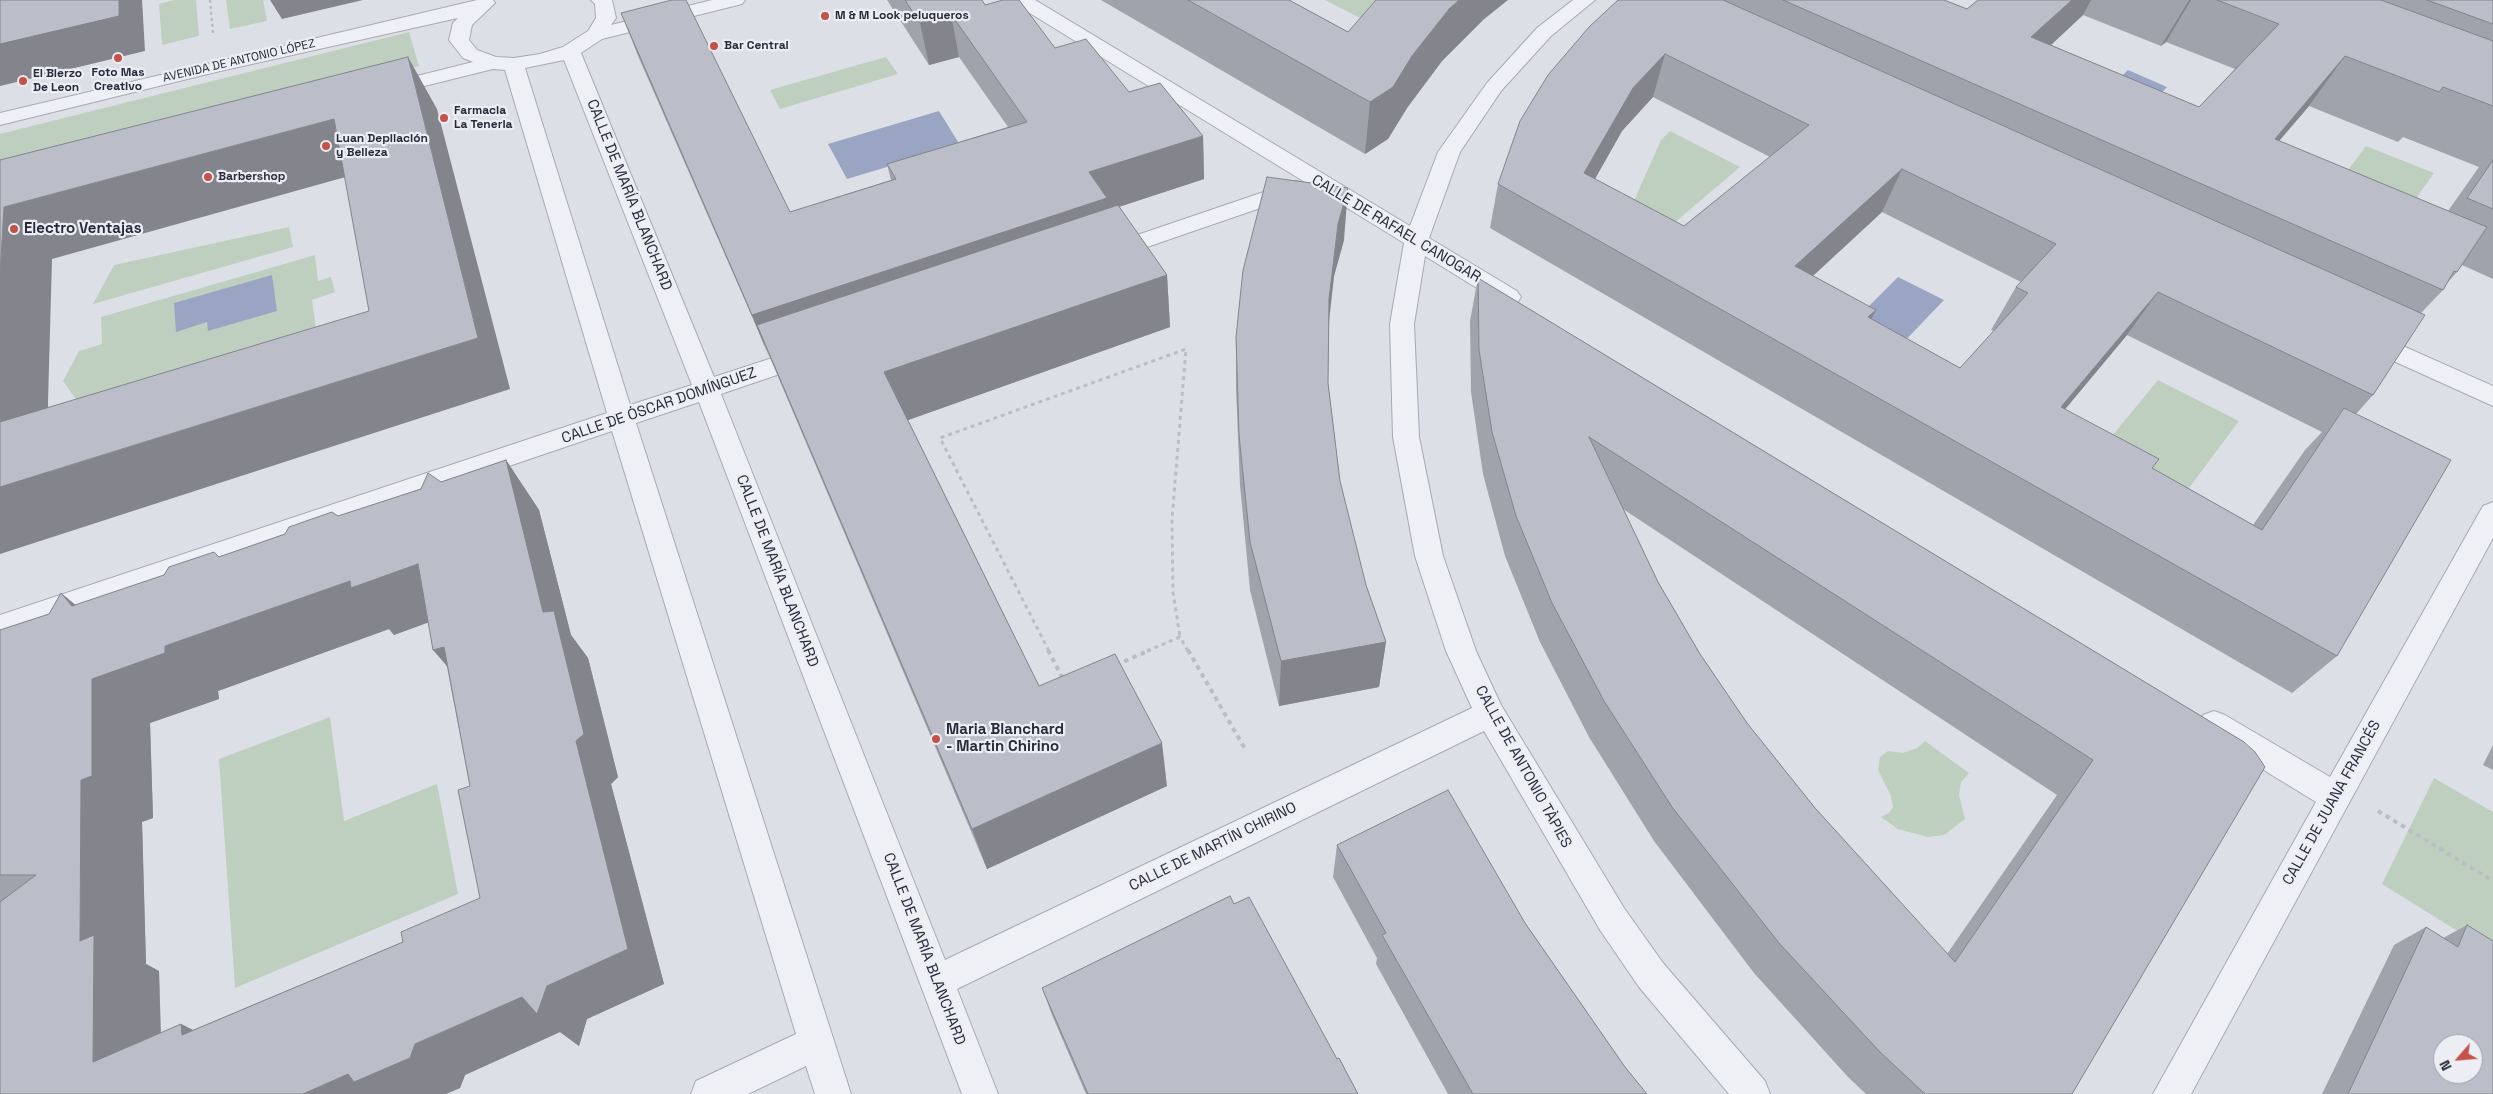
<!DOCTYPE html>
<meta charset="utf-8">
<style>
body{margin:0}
#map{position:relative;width:2493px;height:1094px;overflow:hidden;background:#dddfe6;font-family:"Space Grotesk",sans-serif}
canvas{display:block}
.north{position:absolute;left:2433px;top:1034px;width:50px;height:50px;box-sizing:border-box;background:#eceef4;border:1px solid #9ea0aa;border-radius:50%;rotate:243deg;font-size:14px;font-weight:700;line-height:20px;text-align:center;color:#282a3b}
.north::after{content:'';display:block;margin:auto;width:18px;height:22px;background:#c45249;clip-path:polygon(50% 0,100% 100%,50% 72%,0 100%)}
</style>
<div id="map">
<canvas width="2493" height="1094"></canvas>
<div class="north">N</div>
</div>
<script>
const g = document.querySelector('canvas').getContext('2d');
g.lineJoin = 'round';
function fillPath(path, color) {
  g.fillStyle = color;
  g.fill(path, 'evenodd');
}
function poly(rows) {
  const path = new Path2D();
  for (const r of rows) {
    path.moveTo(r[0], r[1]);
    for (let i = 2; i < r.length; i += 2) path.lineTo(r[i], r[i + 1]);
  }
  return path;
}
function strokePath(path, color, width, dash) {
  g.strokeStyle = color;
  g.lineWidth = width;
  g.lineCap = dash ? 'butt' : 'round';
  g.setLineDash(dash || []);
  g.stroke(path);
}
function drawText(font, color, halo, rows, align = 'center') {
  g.font = font + ' "Space Grotesk",sans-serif';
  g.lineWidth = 4.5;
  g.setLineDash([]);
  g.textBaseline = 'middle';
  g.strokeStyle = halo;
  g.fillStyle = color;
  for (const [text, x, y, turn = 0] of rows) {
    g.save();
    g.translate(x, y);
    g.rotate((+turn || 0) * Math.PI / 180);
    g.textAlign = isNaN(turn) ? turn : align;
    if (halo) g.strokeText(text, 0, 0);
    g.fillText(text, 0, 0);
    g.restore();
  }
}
const green = poly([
 [174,0,196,0,199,36,162,45,159,4],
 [226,0,263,0,267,21,230,29],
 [1325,0,1381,0,1360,18],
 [409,32,419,66,0,174,0,134],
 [886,57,898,74,780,109,770,90],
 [1670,131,1740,167,1673,224,1633,203,1661,140],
 [2366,146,2434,173,2392,233,2323,203],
 [289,227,293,247,93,304,114,265],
 [315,255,318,281,331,277,335,292,312,300,318,342,92,422,63,381,79,351,102,344,101,317],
 [2158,380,2239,421,2177,504,2093,459],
 [330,717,344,821,437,784,458,894,235,988,219,759],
 [1925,741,1969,773,1961,782,1959,795,1965,819,1944,835,1928,837,1898,829,1881,817,1889,813,1893,807,1891,796,1878,770,1880,757,1888,751,1903,753,1917,748],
 [2434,778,2493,812,2493,953,2382,884]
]);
const water = poly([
 [2128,70,2167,87,2136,120,2096,102],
 [939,111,960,145,847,179,828,144],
 [272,275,277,311,208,331,207,322,176,332,174,303],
 [1898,277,1944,300,1898,348,1852,323]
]);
const pathFar2 = poly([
 [210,0,213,33]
]);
const pathFar1 = poly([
 [1049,651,940,438,1186,349,1172,519,1173,592,1180,637],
 [1147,651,1180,637,1188,651]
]);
const path = poly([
 [1048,650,1063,679],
 [1188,650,1245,749],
 [1116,665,1150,650],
 [2378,811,2493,881]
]);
const minor = poly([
 [477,0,493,0,495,3,472,25,469,40,477,50,496,57,514,58,540,54,563,47,588,31,596,18,595,4,591,0,612,0,616,18,611,25,712,0,745,0,742,4,602,39,581,53,714,377,809,346,818,349,821,355,818,361,721,394,945,960,1472,708,1446,651,1415,556,1393,437,1390,324,1404,243,1015,4,1012,0,1035,0,1410,226,1438,152,1487,83,1537,28,1573,0,1595,0,1551,36,1501,91,1460,152,1429,238,1517,291,1521,297,1517,303,1509,305,1501,303,1425,256,1414,324,1419,437,1443,556,1476,651,1501,705,1624,908,1663,963,1765,1081,1770,1094,1729,1094,1639,987,1600,930,1484,731,957,989,998,1094,962,1094,699,402,636,423,851,1094,815,1094,806,1066,748,1094,691,1094,696,1081,796,1034,612,431,0,639,0,615,607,413,505,70,493,69,384,96,377,94,374,90,377,86,473,62,463,58,449,40,453,23,458,18,216,72,0,125,0,113,477,0],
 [564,60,692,385,630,405,525,68,564,60],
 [1296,181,1304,183,1307,188,1304,193,1115,258,1107,261,1099,258,1096,253,1099,248,1296,181],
 [2367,330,2493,386,2493,406,2358,345,2355,339,2358,333,2367,330],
 [2493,502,2493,538,2191,1094,2153,1094,2316,802,2203,733,2199,724,2203,715,2214,711,2225,715,2330,777,2483,506,2493,502]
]);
const wall = poly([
 [887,0,982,0,985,5,1055,48,1203,136,1204,179,1119,207,1167,275,1170,327,908,420,1039,686,1167,786,987,869,770,358,638,56,621,13,790,212,891,180,887,164,1008,127,959,57,929,65],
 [1101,0,1289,0,1348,32,1483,20,1442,61,1407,108,1388,139,1365,154],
 [1618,0,1944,0,1967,9,1978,0,2493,0,2493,279,2462,265,2457,272,2448,282,2443,290,2421,313,2373,395,2356,414,2337,656,2292,693,1490,228,1498,184],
 [2083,15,2161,46,2166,42,2235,69,2199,107,2051,45],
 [1653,97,1770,157,1684,226,1595,179,1622,131],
 [2309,106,2398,142,2403,137,2479,167,2448,211,2279,141],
 [1882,212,2021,282,2016,287,1991,330,1994,331,1960,368,1871,319,1876,310,1813,276],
 [2127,335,2322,432,2305,450,2253,525,2152,468,2065,409],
 [1344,240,1334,276,1329,324,1328,383,1340,481,1366,585,1386,642,1379,687,1279,706,1250,590,1240,485,1236,388,1236,337],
 [1478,278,2244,742,2072,1094,1866,1094,1848,1077,1754,973,1654,841,1589,737,1540,642,1505,556,1483,474,1471,392,1470,321],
 [1623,509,2057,795,1947,954,1815,808,1747,723,1700,654,1658,582],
 [506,460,539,510,571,635,588,658,618,777,611,784,664,984,587,1019,579,1046,560,1032,465,1075,460,1088,446,1094,0,1094,0,630,49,614,61,593,75,605],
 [428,622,447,667,470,786,480,898,403,942,193,1030,181,1024,161,1033,159,971,146,964,142,822,153,818,150,723,219,699,218,691,389,629,394,635],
 [2493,745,2493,770,2483,765],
 [1337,845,1525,923,1625,1067,1647,1094,1448,1094,1376,964,1377,958,1333,877],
 [1234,904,1337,1059,1358,1094,1086,1094,1052,1015,1042,988],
 [2467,925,2493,1094,2322,1094,2394,945,2426,927,2443,938]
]);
const shadedWall = poly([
 [119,0,142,0,145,51,0,86,0,44],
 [270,0,363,0,282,19],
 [1459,0,1508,0,1483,20,1442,61,1407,108,1388,139,1365,154,1370,102,1412,56,1449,9],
 [2072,0,2091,0,2083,15,2006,87,2031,37],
 [2189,0,2191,0,2166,42,2161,46],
 [951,14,959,57,929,65,920,23],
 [1665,54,1653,97,1622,131,1574,216,1584,173,1633,88],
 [2345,56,2309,106,2238,189,2275,139],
 [408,57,437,109,510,389,0,554,0,275,4,207,334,119,367,171,52,259,48,402,49,472,478,338],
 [1203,136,1204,179,757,325,769,358,752,315,1089,172],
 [1902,169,1882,212,1777,309,1795,266],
 [1348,188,1344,240,1334,276,1325,351,1329,299,1338,224],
 [1167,275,1170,327,900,423,884,372],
 [2158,292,2127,335,2032,449,2061,407],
 [1876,310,1855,352,1868,317],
 [506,460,539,510,571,635,588,658,618,777,611,784,664,984,587,1019,579,1046,560,1032,465,1075,460,1088,446,1094,303,1094,522,997,543,612],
 [418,564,457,612,394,635,389,629,218,691,219,699,150,723,153,818,142,822,146,964,159,971,162,1092,93,1062,80,941,81,780,92,679,165,646,350,581],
 [61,593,118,640,72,606],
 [1386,642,1379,687,1279,706,1281,661],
 [444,647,473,696,433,650],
 [1162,743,1167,786,987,869,972,829],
 [181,1024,244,1056,182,1035]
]);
const building = poly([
 [0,0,119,0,119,16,0,44,0,0],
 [672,0,686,0,790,212,896,179,887,164,1027,122,951,14,920,23,905,0,982,0,985,5,1003,0,1019,0,1055,48,1086,39,1129,92,1160,83,1203,136,1089,172,1107,198,752,315,621,13,672,0],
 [1188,0,1289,0,1348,32,1376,0,1459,0,1449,9,1412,56,1393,87,1370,102,1188,0],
 [1618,0,1723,0,2425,315,2373,395,2158,292,2061,407,2159,459,2152,468,2262,530,2344,408,2451,460,2337,656,1498,184,1520,121,1548,75,1589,27,1618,0],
 [1665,54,1809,125,1684,226,1584,173,1633,88,1665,54],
 [1902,169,2056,244,2016,287,2028,293,1960,368,1868,317,1876,310,1795,266,1902,169],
 [1783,0,1944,0,1967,9,1978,0,2072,0,2031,37,2199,107,2279,24,2217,0,2381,0,2493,41,2493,106,2443,87,2439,92,2345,56,2275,139,2487,227,2457,272,2454,271,2443,290,1783,0],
 [2427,0,2493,0,2493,24,2427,0],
 [408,57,478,338,0,487,0,422,369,311,334,119,4,207,0,275,0,160,408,57],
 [2493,160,2493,209,2467,198,2493,160],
 [1267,177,1348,188,1338,224,1329,299,1328,383,1340,481,1366,585,1386,642,1281,661,1250,542,1239,435,1236,337,1243,270,1267,177],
 [1118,205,1167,275,884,372,1039,686,1115,654,1162,743,972,829,757,325,1118,205],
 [1478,278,2244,742,2255,752,2265,767,2072,1094,1925,1094,1879,1051,1779,943,1672,807,1604,701,1552,603,1516,516,1492,432,1479,350,1478,278],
 [1589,437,2093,760,1955,962,1815,808,1747,723,1700,654,1658,582,1589,437],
 [506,460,543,612,554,611,584,734,576,741,628,949,547,986,537,1014,522,997,415,1044,410,1058,354,1082,348,1074,303,1094,0,1094,0,902,36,875,0,875,0,630,49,614,61,593,72,606,164,575,169,567,214,552,219,557,285,534,289,527,332,512,338,516,421,489,428,473,441,482,506,460],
 [418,564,433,650,444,647,470,786,458,790,480,898,401,932,403,942,182,1035,181,1024,93,1062,94,935,80,941,81,780,92,776,92,679,165,653,165,646,350,581,351,588,418,564],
 [1448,790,1525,923,1625,1067,1647,1094,1473,1094,1382,935,1386,933,1337,845,1448,790],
 [1230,896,1234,904,1249,897,1337,1059,1339,1058,1358,1094,1088,1094,1042,988,1230,896],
 [2467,925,2493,941,2493,1094,2348,1094,2426,927,2458,947,2467,925],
 [2443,1044,2473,1044,2473,1074,2443,1074,2443,1044]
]);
const markers = [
 [825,16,5,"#c45249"],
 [714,46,5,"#c45249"],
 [118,58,5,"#c45249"],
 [23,81,5,"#c45249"],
 [444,118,5,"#c45249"],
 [326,146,5,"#c45249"],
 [208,177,5,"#c45249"],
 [14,229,5,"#c45249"],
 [936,739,5,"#c45249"]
];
const farPoinames = [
 ["M & M Look peluqueros",835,16],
 ["Bar Central",724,46],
 ["Foto Mas",118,73,"center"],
 ["Creativo",118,87,"center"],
 ["El Bierzo",33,74],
 ["De Leon",33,88],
 ["Farmacia",454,111],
 ["La Teneria",454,125],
 ["Luan Depilación",336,139],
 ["y Belleza",336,153],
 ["Barbershop",218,177]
];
const farStreetnames = [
 ["AVENIDA DE ANTONIO LÓPEZ",239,61,-13]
];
const streetNames = [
 ["CALLE DE MARÍA BLANCHARD",629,195,68],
 ["CALLE DE RAFAEL CANOGAR",1396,229,31],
 ["CALLE DE ÓSCAR DOMÍNGUEZ",659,406,-19],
 ["CALLE DE MARÍA BLANCHARD",777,571,69],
 ["CALLE DE ANTONIO TÀPIES",1523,767,61],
 ["CALLE DE JUANA FRANCÉS",2332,803,-61],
 ["CALLE DE MARTÍN CHIRINO",1213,847,-26],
 ["CALLE DE MARÍA BLANCHARD",924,949,69]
];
const poiNames = [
 ["Electro Ventajas",24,229],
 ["Maria Blanchard",946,730],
 ["- Martin Chirino",946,747]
];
fillPath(green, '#bfcfbf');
fillPath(water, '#9aa5c4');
strokePath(minor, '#a7a9b3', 2);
strokePath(pathFar2, '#bbbdc5', 2.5, [3, 3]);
strokePath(pathFar1, '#bbbdc5', 3, [4, 4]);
strokePath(path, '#bbbdc5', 4, [4.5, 4.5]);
fillPath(minor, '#eff0f5');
fillPath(wall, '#a1a3ac');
fillPath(shadedWall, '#83848c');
fillPath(building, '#bbbdc8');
strokePath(building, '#83848c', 1);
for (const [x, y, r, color] of markers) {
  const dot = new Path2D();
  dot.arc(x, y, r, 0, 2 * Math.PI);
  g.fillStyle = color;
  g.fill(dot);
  strokePath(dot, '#eceef4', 2);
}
drawText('bold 12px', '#282a3b', '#eceef4', farPoinames, 'left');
drawText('12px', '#282a3b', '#eceef4', farStreetnames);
drawText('15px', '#282a3b', '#eceef4', streetNames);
drawText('bold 15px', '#282a3b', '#eceef4', poiNames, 'left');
</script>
